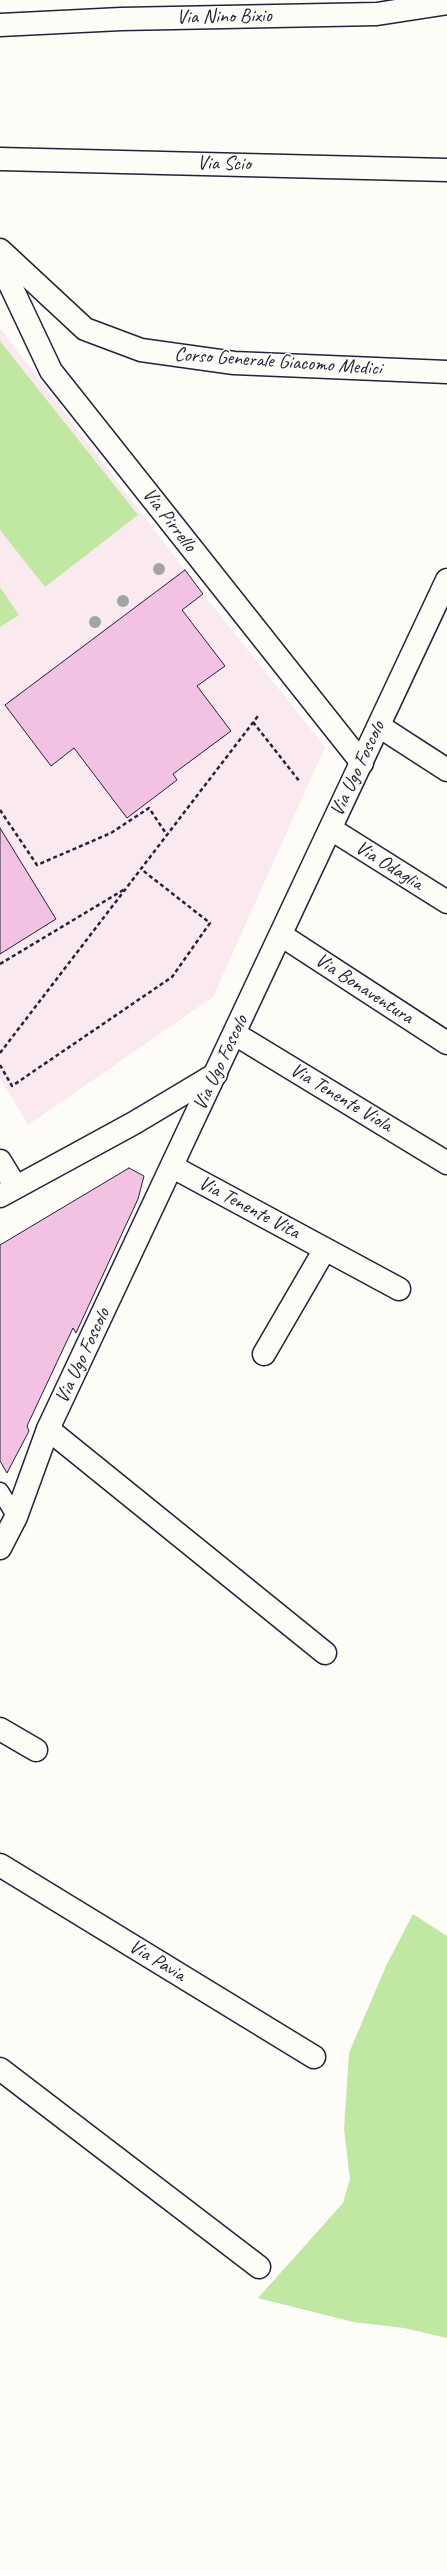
<!DOCTYPE html>
<style>
body{margin:0}
canvas{display:block;background:#fdfcf7}
</style>
<canvas width="447" height="2570"></canvas>
<script>
const g = document.querySelector('canvas').getContext('2d');
g.lineJoin = 'round';
function fillPath(path, color) {
  g.fillStyle = color;
  g.fill(path, 'evenodd');
}
function poly(rows) {
  const path = new Path2D();
  for (const r of rows) {
    path.moveTo(r[0], r[1]);
    for (let i = 2; i < r.length; i += 2) path.lineTo(r[i], r[i + 1]);
  }
  return path;
}
function strokePath(path, color, width, dash) {
  g.strokeStyle = color;
  g.lineWidth = width;
  g.lineCap = dash ? 'butt' : 'round';
  g.setLineDash(dash || []);
  g.stroke(path);
}
function drawText(font, color, halo, rows, align = 'center') {
  g.font = font + ' Caveat,sans-serif';
  g.lineWidth = 3;
  g.setLineDash([]);
  g.textBaseline = 'middle';
  g.strokeStyle = halo;
  g.fillStyle = color;
  for (const [text, x, y, turn = 0] of rows) {
    g.save();
    g.translate(x, y);
    g.rotate((+turn || 0) * Math.PI / 180);
    g.textAlign = isNaN(turn) ? turn : align;
    if (halo) g.strokeText(text, 0, 0);
    g.fillText(text, 0, 0);
    g.restore();
  }
}
const built = poly([
 [0,328,203,594,325,747,213,997,28,1125,0,1078]
]);
const green = poly([
 [0,341,138,515,45,587,0,530],
 [0,587,19,615,0,627],
 [413,1914,447,1936,447,2338,404,2328,353,2322,258,2298,343,2203,350,2179,344,2129,349,2053,386,1966]
]);
const building = poly([
 [185,570,203,594,182,610,225,666,197,686,231,731,173,774,177,780,127,818,74,748,51,766,5,705,185,570],
 [0,828,56,919,0,954,0,828],
 [129,1168,144,1176,138,1199,76,1333,73,1328,27,1426,29,1431,7,1473,0,1461,0,1245,129,1168]
]);
const path = poly([
 [253,722,300,782],
 [0,810,37,865,111,833,149,808,167,835],
 [0,964,125,889],
 [0,1053,258,716],
 [0,1065,12,1086,172,977,210,923,141,869]
]);
const service = poly([
 [0,1491,16,1517]
]);
const minor = poly([
 [0,25,121,19,377,14,447,3],
 [0,159,447,170],
 [0,263,51,371,362,763],
 [379,726,447,770],
 [331,829,447,902],
 [281,935,447,1043],
 [235,1034,447,1163],
 [0,1161,16,1187],
 [173,1167,399,1289],
 [0,1196,134,1123,216,1074],
 [264,1354,325,1249],
 [48,1429,325,1653],
 [0,1729,36,1750],
 [0,1865,314,2057],
 [0,2069,259,2267]
]);
const tertiary = poly([
 [0,1548,16,1517,48,1429,447,580]
]);
const secondary = poly([
 [0,250,85,329,141,350,234,363,447,372]
]);
const trees = [
 [159,569],
 [123,601],
 [95,622]
];
const streetNames = [
 ["Via Nino Bixio",224,17,-1],
 ["Via Scio",224,164,1],
 ["Corso Generale Giacomo Medici",278,362,4],
 ["Via Pirrello",169,520,52],
 ["Via Ugo Foscolo",358,769,-65],
 ["Via Odaglia",389,866,32],
 ["Via Bonaventura",364,989,33],
 ["Via Ugo Foscolo",221,1063,-65],
 ["Via Tenente Viola",341,1098,31],
 ["Via Tenente Vita",249,1208,28],
 ["Via Ugo Foscolo",83,1356,-65],
 ["Via Pavia",157,1961,31]
];
fillPath(built, '#faeaf0');
fillPath(green, '#c1e8a3');
fillPath(building, '#f3c1e1');
strokePath(building, '#22223b', 1);
strokePath(service, '#22223b', 19);
strokePath(minor, '#22223b', 25);
strokePath(tertiary, '#22223b', 25);
strokePath(secondary, '#22223b', 25);
strokePath(path, '#22223b', 2.5, [4, 3]);
strokePath(service, '#fdfcf7', 16);
strokePath(minor, '#fdfcf7', 22);
strokePath(tertiary, '#fdfcf7', 22);
strokePath(secondary, '#fdfcf7', 22);
g.fillStyle = '#9fa5a1';
for (const [x, y] of trees) {
  g.beginPath();
  g.arc(x, y, 6, 0, 2 * Math.PI);
  g.fill();
}
drawText('20px', '#22223b', '#fdfcf7', streetNames);
</script>
